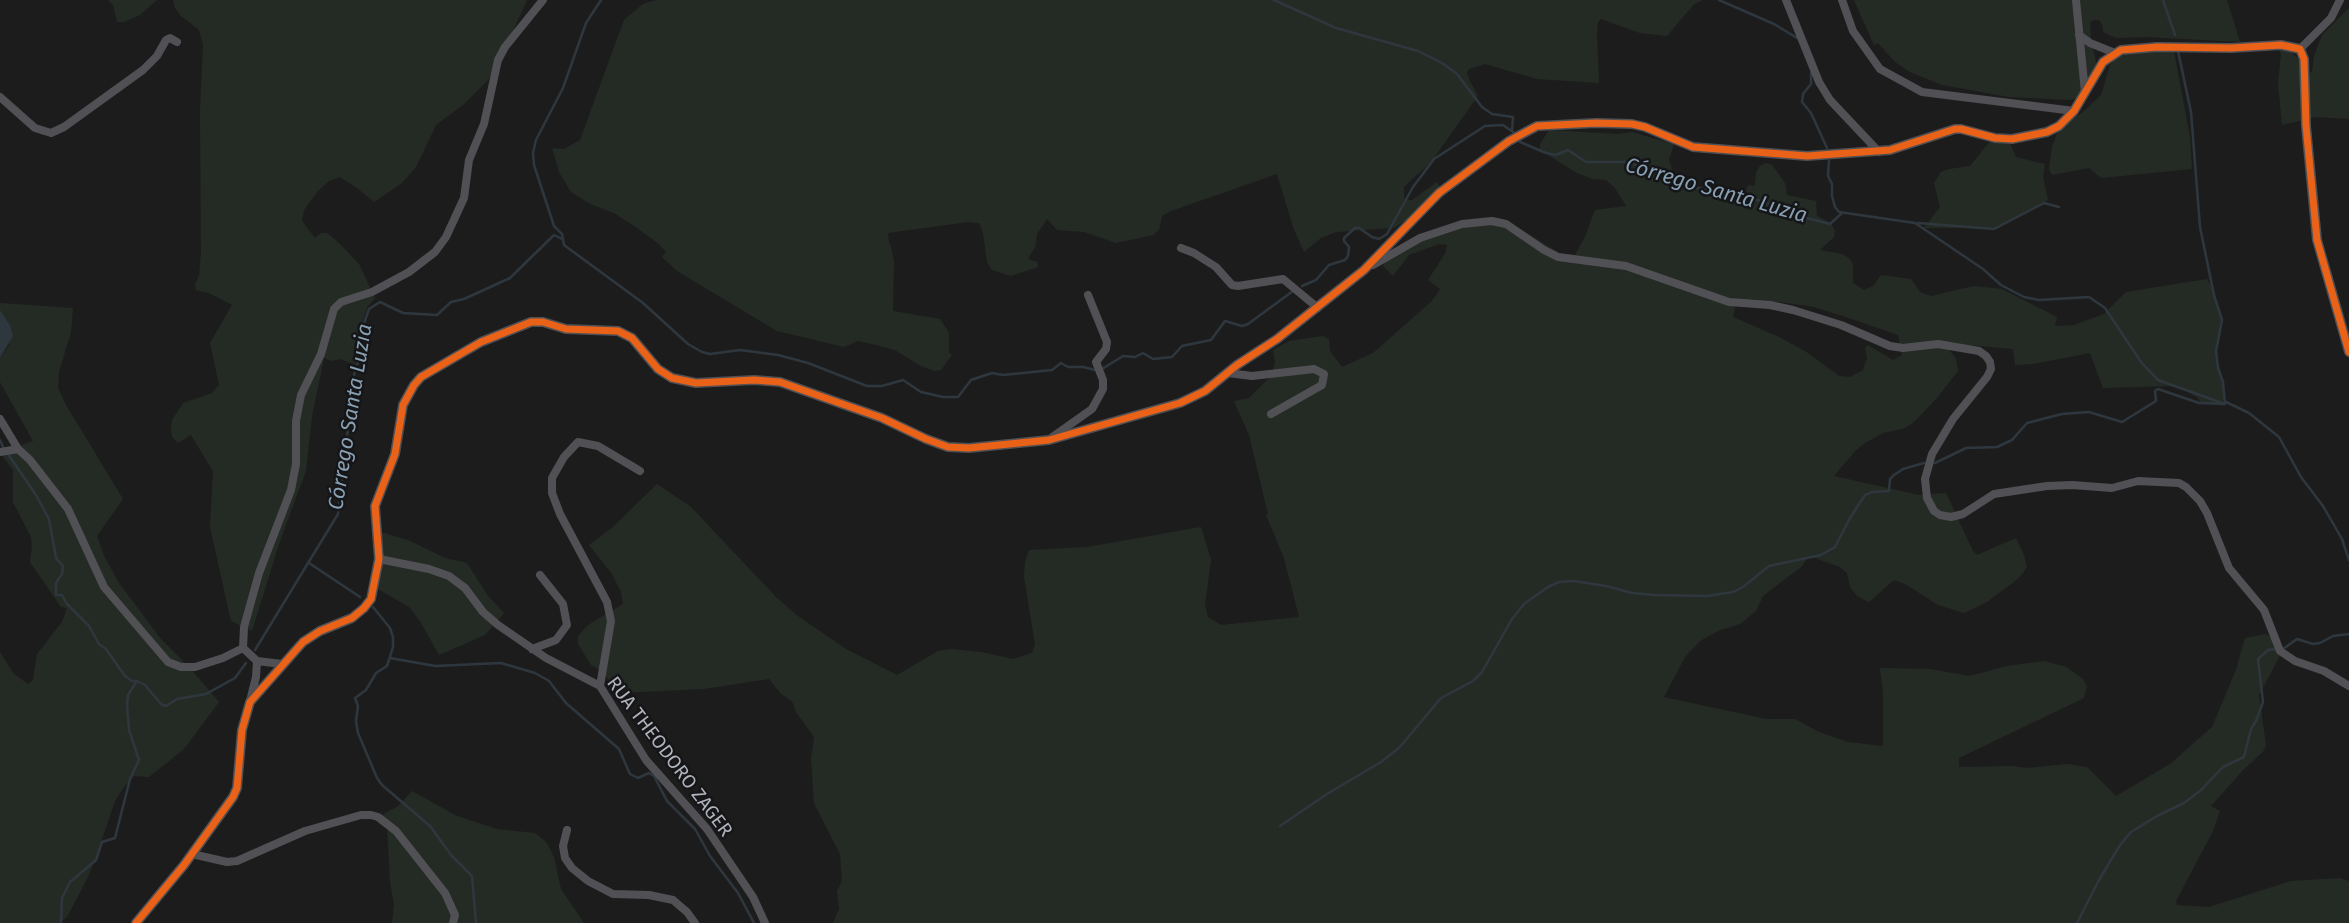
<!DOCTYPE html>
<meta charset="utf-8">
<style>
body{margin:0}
canvas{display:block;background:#1c1c1c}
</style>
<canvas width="2349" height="923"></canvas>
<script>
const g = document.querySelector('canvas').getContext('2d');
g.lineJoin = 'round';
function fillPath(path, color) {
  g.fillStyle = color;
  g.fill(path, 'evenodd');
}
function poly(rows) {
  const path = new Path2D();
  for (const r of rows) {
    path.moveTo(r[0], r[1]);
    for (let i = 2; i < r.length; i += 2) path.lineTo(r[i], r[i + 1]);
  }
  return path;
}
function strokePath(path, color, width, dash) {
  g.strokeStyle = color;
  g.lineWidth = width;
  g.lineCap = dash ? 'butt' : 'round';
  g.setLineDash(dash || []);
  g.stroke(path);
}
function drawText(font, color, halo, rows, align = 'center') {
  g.font = font + ' "Fira Sans",sans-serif';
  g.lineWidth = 5;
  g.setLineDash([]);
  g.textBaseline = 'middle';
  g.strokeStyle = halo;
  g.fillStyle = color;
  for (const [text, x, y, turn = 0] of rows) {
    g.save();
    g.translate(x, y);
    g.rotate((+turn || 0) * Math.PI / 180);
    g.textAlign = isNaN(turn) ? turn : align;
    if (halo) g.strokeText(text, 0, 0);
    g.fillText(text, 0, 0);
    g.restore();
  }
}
const green = poly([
 [108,0,157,0,140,15,124,22,117,22,113,5],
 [173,0,527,0,497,66,488,80,463,105,436,125,416,167,402,183,374,202,357,188,340,177,329,181,318,191,304,210,302,221,315,238,321,233,327,233,340,244,359,264,375,298,367,307,360,330,364,334,357,366,340,359,331,361,324,358,312,416,306,471,279,544,252,631,231,621,210,527,213,471,191,435,178,443,172,437,171,428,172,420,183,403,212,393,219,385,210,343,232,305,209,293,196,290,195,284,199,276,201,253,200,111,203,44,199,30,180,15,175,8],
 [656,0,1703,0,1694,4,1667,36,1640,33,1601,19,1598,22,1597,35,1599,83,1537,79,1485,64,1469,69,1467,72,1469,79,1478,96,1431,162,1404,187,1404,199,1412,200,1437,182,1444,195,1394,228,1336,232,1321,238,1304,252,1293,227,1277,174,1171,211,1162,216,1159,230,1153,235,1116,243,1084,232,1057,230,1047,219,1037,234,1036,245,1028,259,1037,262,1038,267,1011,276,992,270,987,262,983,233,979,223,968,222,888,233,889,244,890,244,894,260,893,311,940,319,949,333,949,353,952,355,941,370,934,371,919,365,895,350,872,344,858,341,844,347,777,331,677,271,662,257,666,252,659,244,637,228,614,213,590,204,571,192,559,172,552,148,564,149,580,140,624,20,643,4],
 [1854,0,2227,0,2240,42,2146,37,2116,38,2103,32,2103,26,2099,20,2093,20,2090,23,2091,40,2098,71,2088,94,2070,100,2009,97,1942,85,1910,72,1895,62,1878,43,1874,45],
 [2349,8,2349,119,2315,117,2282,125,2278,83,2281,54,2278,47,2286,49,2301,60,2306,74,2312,72,2314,56,2322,35],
 [2173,46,2190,137,2192,169,2101,178,2089,168,2052,175,2049,169,2052,147,2059,128,2083,112,2101,95,2110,65,2121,50],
 [1549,130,1618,134,1632,132,1674,144,1669,160,1673,172,1697,186,1721,188,1736,196,1745,194,1748,185,1755,186,1756,172,1760,166,1766,163,1772,165,1785,183,1787,195,1816,201,1817,216,1831,223,1835,231,1834,237,1820,250,1842,254,1849,258,1853,264,1853,283,1864,290,1873,286,1881,275,1911,279,1920,292,1931,296,1974,286,2002,289,2057,317,2055,326,2074,325,2104,314,2126,292,2207,279,2213,289,2218,311,2222,317,2216,344,2216,359,2226,397,2222,402,2201,404,2197,397,2186,391,2169,386,2103,388,2090,353,2033,364,2015,365,2013,349,1968,345,1949,350,1956,358,1958,371,1937,398,1915,421,1905,428,1883,433,1865,443,1855,451,1834,476,1919,495,1946,493,1973,551,1977,555,2016,538,2024,555,2027,567,2019,578,1987,602,1964,613,1938,605,1907,585,1894,580,1869,602,1857,596,1850,587,1847,573,1840,567,1809,556,1801,567,1763,596,1756,611,1740,624,1718,631,1700,641,1685,657,1664,697,1766,719,1795,719,1819,732,1848,742,1883,746,1883,693,1880,668,1929,669,1970,676,2007,666,2044,661,2066,667,2083,679,2087,686,2084,698,1959,758,1959,767,2012,766,2027,768,2067,764,2087,767,2116,796,2170,764,2212,727,2236,670,2245,638,2265,634,2277,640,2282,652,2259,695,2266,745,2263,752,2243,770,2211,806,2220,811,2213,831,2176,901,2177,905,2209,907,2291,881,2340,878,2349,881,2349,923,833,923,839,909,837,891,842,881,840,854,814,803,811,759,814,737,796,712,792,701,781,694,769,679,703,689,619,693,601,670,591,665,578,644,578,636,588,625,623,604,621,592,612,574,589,545,613,527,657,484,691,507,777,598,798,616,846,649,897,675,938,651,951,649,981,652,1013,659,1032,653,1035,644,1024,577,1025,562,1029,550,1087,547,1201,527,1211,560,1205,605,1208,617,1221,625,1299,617,1284,558,1266,515,1268,514,1249,435,1234,401,1249,398,1271,376,1275,363,1273,350,1289,341,1323,336,1329,339,1330,351,1342,367,1373,353,1432,301,1440,289,1428,280,1446,252,1447,245,1439,244,1409,255,1393,276,1383,266,1390,252,1482,218,1514,225,1561,254,1575,255,1585,237,1595,210,1626,206,1615,188,1606,180,1592,179,1577,173,1540,150,1540,144],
 [1739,301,1781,302,1814,307,1849,318,1898,335,1902,355,1893,360,1868,345,1865,348,1867,358,1863,370,1850,377,1839,376,1805,351,1779,337,1733,317,1735,306],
 [1996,134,2010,143,2016,157,2045,164,2043,176,2048,200,1994,228,1924,228,1940,207,1934,183,1941,172,1949,169,1970,166],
 [0,303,73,308,71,332,59,372,58,388,66,405,123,499,97,536,104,556,119,583,161,639,190,668,219,702,184,749,149,777,134,776,124,787,115,801,96,857,87,879,67,917,59,923,0,923,0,652,14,674,28,684,33,680,37,654,62,622,67,608,61,607,30,562,32,547,31,537,13,502,13,470,0,453,33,441,0,382,0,358,9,345,10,325,0,310],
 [380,532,408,540,445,558,467,563,488,596,504,613,485,635,439,655,420,621,409,607,378,589,384,551],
 [412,791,457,816,497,829,535,833,547,843,554,857,561,889,584,923,392,923,394,905,390,881,387,824,382,815,398,806]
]);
const water = poly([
 [0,310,10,325,13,336,0,358]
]);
const stream = poly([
 [601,0,586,23,563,88,536,140,533,153,534,165,554,226,562,234,564,245,643,303,688,344,702,352,710,354,740,350,778,355,808,363,867,386,882,386,903,380,921,392,943,397,958,397,971,380,992,373,1003,375,1052,370,1061,363,1068,367,1083,367,1095,370],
 [1274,0,1336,28,1418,51,1442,63,1457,74,1482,107,1492,114,1513,117,1512,131],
 [1719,0,1774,24,1797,38],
 [2163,0,2175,35],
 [2178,51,2191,112,2200,227,2214,295,2222,320,2216,351,2218,368,2223,382,2225,404],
 [1811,73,1811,84,1803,94,1802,102,1811,113,1827,148],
 [1520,142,1546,153,1556,155,1568,150,1586,162,1630,162,1680,184,1694,188,1718,190,1728,196,1743,200,1758,200,1807,218,1830,224,1842,213],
 [1829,161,1828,176,1832,184,1832,196,1835,207,1839,212,1915,223,1983,269,2001,285,2024,297,2039,300,2089,297,2105,308,2141,362,2158,380,2225,404],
 [1918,223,1994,229,2044,203,2059,207],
 [1302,286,1316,280,1329,265,1345,260,1348,256,1349,247,1344,241,1344,238,1355,228,1359,228,1372,237,1379,239,1387,234,1413,187,1434,159,1485,126,1503,125,1513,132],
 [1102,369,1123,356,1135,357,1143,353,1153,359,1172,357,1182,346,1211,340,1225,321,1242,326,1248,324,1293,291],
 [2226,402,2249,413,2279,437,2301,477,2323,506,2342,539,2349,560],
 [0,440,3,447],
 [8,454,36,495,49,519,56,558,63,566,62,574,56,583,56,595,62,595,67,604,89,626,99,644,106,649,125,676,132,681,137,681,145,685,161,704,166,706,177,699,206,694,235,678,246,663],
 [1935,463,1966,448,1997,447,2012,440,2027,423,2062,414,2089,412,2122,422,2156,401,2155,391,2158,389,2199,403,2225,404],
 [309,563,360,597],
 [373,607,390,628,393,637,393,647,387,666,376,673,366,690,355,698,358,706,356,721,358,733,377,778,382,785,430,826,451,855,472,876,476,923],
 [2283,649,2297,639,2313,644,2320,643,2333,636,2349,634],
 [255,650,338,514,355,368,366,350,363,326,369,309,380,302,403,313,437,315,451,302,464,299,510,278,554,235,562,239],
 [390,658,435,666,501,663,535,673,549,681,566,703,619,749,630,774,638,778,649,773,654,776,667,801,695,829,710,856,738,893,754,923],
 [1280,826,1327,794,1381,762,1399,748,1441,698,1473,681,1482,672,1512,619,1524,604,1548,587,1559,582,1574,581,1606,586,1632,593,1654,595,1707,596,1733,592,1743,587,1769,566,1821,555,1835,547,1850,518,1865,495,1872,492,1889,491,1890,479,1894,475,1903,469,1924,463],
 [61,923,62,898,70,882,96,860,102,842,115,838,130,779,139,760,129,730,127,705,128,695,137,681],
 [2077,923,2099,880,2120,845,2131,832,2157,816,2184,803,2200,791,2223,767,2244,757,2251,729,2256,721,2263,702,2258,659,2268,650,2276,649]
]);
const minor = poly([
 [1786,0,1819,82,1830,100,1879,152],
 [1842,0,1853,31,1880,69,1922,92,2074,111],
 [2076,0,2085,92],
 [2079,35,2090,43,2115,53],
 [2300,49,2331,18,2340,0],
 [0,97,35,128,51,133,64,127,143,70,157,56,166,40,170,38,177,42],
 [1181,248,1194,253,1216,267,1232,285,1238,286,1283,279,1318,308],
 [1373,265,1420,238,1462,224,1492,221,1506,224,1544,250,1558,257,1626,266,1729,302,1770,305,1793,310,1841,325,1890,346,1903,348,1938,344,1979,351,1986,356,1990,362,1991,369,1987,377,1953,419,1932,454,1925,479,1927,498,1934,511,1940,515,1951,517,1963,514,1994,494,2047,486,2072,485,2112,488,2138,481,2179,483,2186,487,2200,501,2207,513,2229,568,2264,610,2280,651,2295,661,2324,671,2349,686],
 [1228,373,1252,376,1314,369,1324,374,1322,385,1271,414],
 [0,419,18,449,30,460,68,509,104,587,168,662,181,667,195,667,223,658,243,648,244,627,259,573,291,490,296,464,296,421,301,395,321,354,334,309,341,302,372,292,409,272,435,252,446,237,464,198,469,160,484,124,498,60,505,47,543,0],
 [1051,438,1092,409,1103,389,1103,380,1096,362,1106,349,1107,342,1088,295],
 [0,452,18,449],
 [379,559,429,569,449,576,465,588,483,612,498,625,546,658,600,686,646,760,707,829,753,897,765,923],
 [243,648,257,661,256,677,250,701],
 [532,649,556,640,567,625,563,604,540,575],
 [257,661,282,664],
 [600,686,611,621,607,602,560,514,552,493,552,478,564,457,578,442,598,446,640,471],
 [567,830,563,846,565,858,572,868,588,881,613,894,649,895,673,900,687,912,695,923],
 [192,854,227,862,237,861,305,831,361,815,371,815,378,817,396,831,445,893,455,915,453,923]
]);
const tertiary = poly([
 [136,923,184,865,233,797,237,788,242,730,250,702,303,642,320,631,352,618,364,608,371,599,379,559,375,506,395,454,403,405,414,385,421,377,481,342,531,322,543,322,566,329,618,331,632,338,658,369,672,378,696,383,754,380,780,382,882,418,926,439,948,447,969,448,1049,440,1180,403,1205,391,1237,365,1277,339,1364,270,1439,193,1509,141,1537,126,1596,123,1632,124,1645,127,1693,147,1807,156,1890,150,1955,129,1961,129,1995,138,2012,139,2047,132,2059,126,2074,111,2103,62,2121,50,2157,47,2231,48,2281,45,2300,49,2304,59,2306,126,2317,240,2349,352]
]);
const cycleway = poly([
 [136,923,184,865,233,797,237,788,242,730,250,702,303,642,320,631,352,618,364,608,371,599,379,559,375,506,395,454,403,405,414,385,421,377,481,342,531,322,543,322,566,329,618,331,632,338,658,369,672,378,696,383,754,380,780,382,882,418,926,439,948,447,969,448,1049,440,1180,403,1205,391,1237,365,1277,339,1364,270,1439,193,1509,141,1537,126,1596,123,1632,124,1645,127,1693,147,1807,156,1890,150,1955,129,1961,129,1995,138,2012,139,2047,132,2059,126,2074,111,2103,62,2121,50,2157,47,2231,48,2281,45,2300,49,2304,59,2306,126,2317,240,2349,352]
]);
const streetNames = [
 ["RUA THEODORO ZAGER",669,757,53]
];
const waterNames = [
 ["Córrego Santa Luzia",1716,191,16],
 ["Córrego Santa Luzia",351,417,-81]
];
fillPath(green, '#242b25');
fillPath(water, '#2f373e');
strokePath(stream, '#2f373e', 2.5);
strokePath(minor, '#515155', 8);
strokePath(tertiary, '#515155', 10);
strokePath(cycleway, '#ea6118', 7);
drawText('19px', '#afb3bc', '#161618', streetNames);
drawText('italic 21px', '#88a0b4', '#161618', waterNames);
</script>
